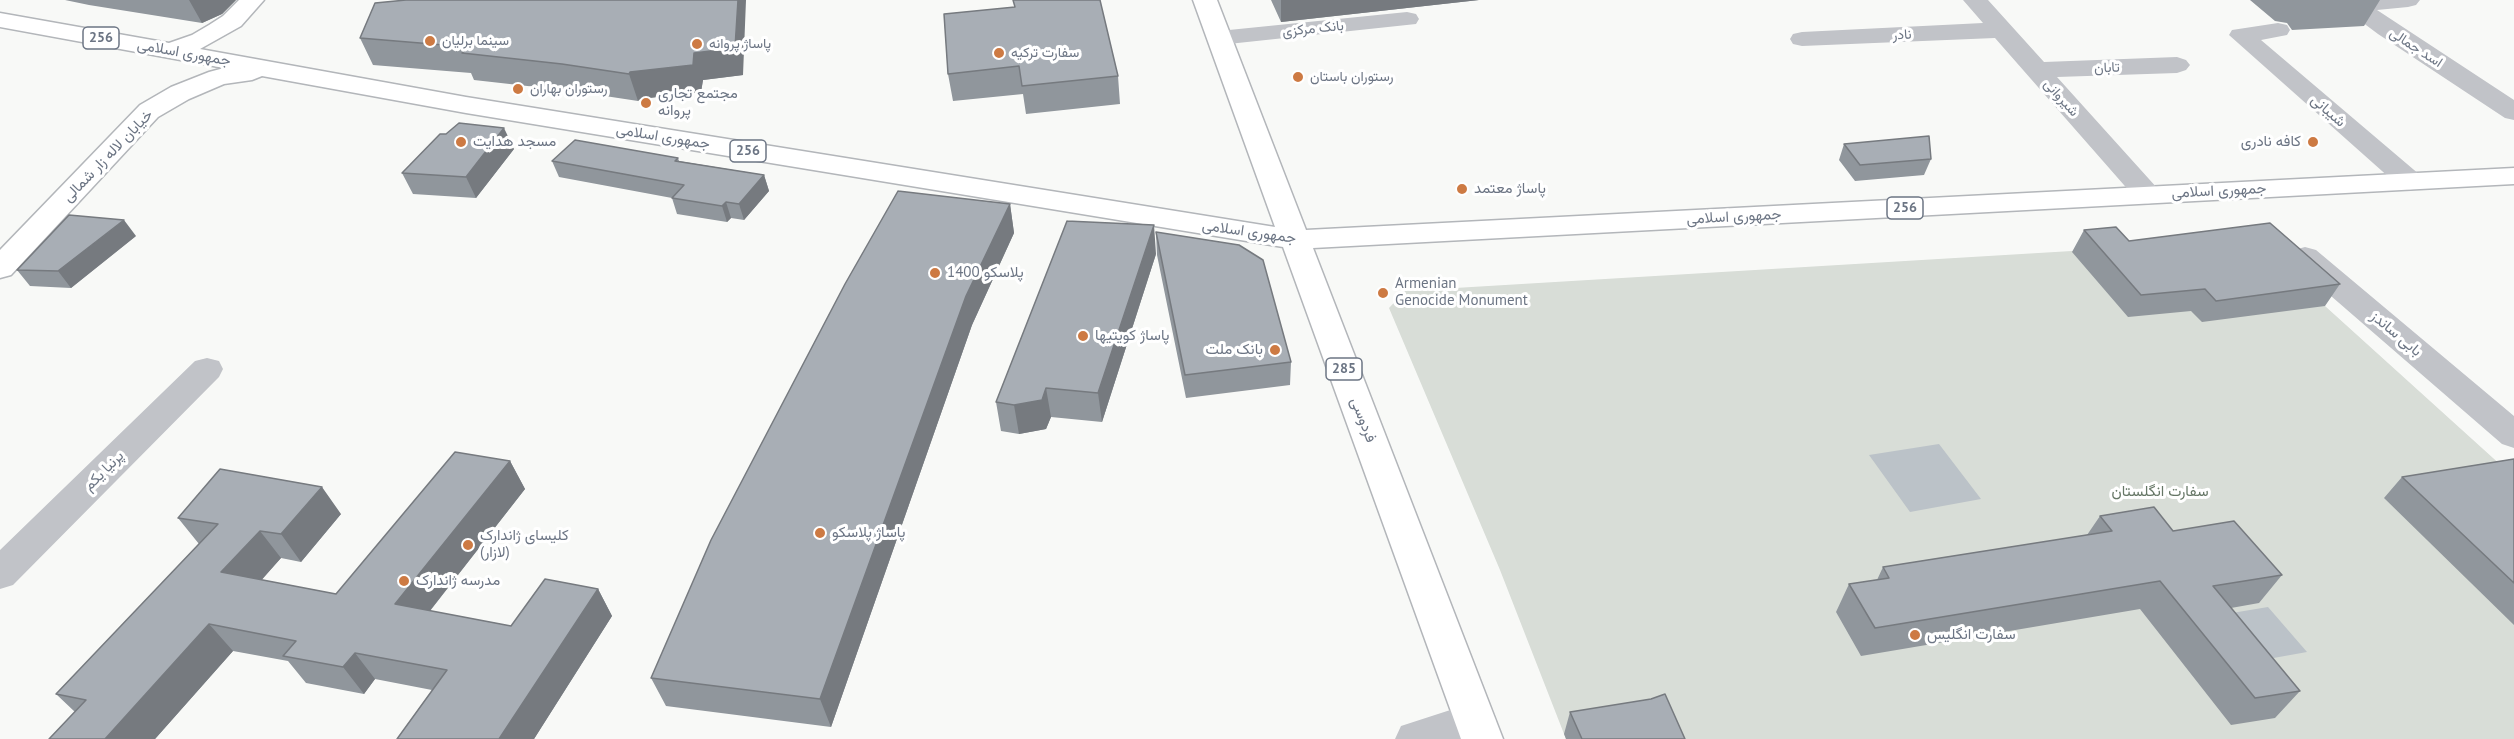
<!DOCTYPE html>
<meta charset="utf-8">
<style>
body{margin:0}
canvas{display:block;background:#f8f9f7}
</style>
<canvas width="2514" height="739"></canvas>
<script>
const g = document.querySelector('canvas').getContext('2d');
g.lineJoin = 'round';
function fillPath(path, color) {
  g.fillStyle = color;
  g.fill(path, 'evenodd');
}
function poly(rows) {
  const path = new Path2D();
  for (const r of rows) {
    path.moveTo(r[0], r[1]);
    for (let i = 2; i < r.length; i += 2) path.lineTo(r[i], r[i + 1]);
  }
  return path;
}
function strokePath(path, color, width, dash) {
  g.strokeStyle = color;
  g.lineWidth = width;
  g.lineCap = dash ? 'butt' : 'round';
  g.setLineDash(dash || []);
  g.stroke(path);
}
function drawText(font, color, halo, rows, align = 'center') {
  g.font = font + ' "PT Sans",Vazirmatn,sans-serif';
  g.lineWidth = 6;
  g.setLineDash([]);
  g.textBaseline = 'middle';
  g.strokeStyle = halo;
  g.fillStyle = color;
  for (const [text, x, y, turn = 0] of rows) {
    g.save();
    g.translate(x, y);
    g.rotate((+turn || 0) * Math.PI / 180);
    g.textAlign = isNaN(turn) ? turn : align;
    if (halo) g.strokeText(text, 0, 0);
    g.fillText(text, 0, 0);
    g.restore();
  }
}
const green = poly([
 [2105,249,2325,306,2514,477,2514,739,1566,739,1500,570,1389,308,1405,291]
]);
const water = poly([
 [1939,444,1981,499,1910,512,1869,455],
 [2268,607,2307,652,2240,664,2202,618]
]);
const minor = poly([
 [1963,0,1988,0,2044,62,2177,57,2186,60,2190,65,2186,70,2177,73,2057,77,2158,189,2162,195,2158,201,2148,204,2138,201,1995,38,1802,46,1793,44,1790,39,1793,34,1802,32,1983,23,1963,0],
 [2354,0,2420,0,2416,5,2408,7,2377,10,2514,100,2514,120,2505,118,2378,34,2354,16,2349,6,2354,0],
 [1407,12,1416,14,1419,19,1416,24,1219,45,1210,43,1207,38,1210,33,1219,31,1407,12],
 [2278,23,2287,25,2290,30,2287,35,2261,40,2420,175,2424,181,2420,187,2410,190,2400,187,2229,35,2232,30,2278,23],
 [2305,247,2316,250,2514,416,2514,448,2502,444,2294,264,2290,257,2294,250,2305,247],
 [207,358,219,361,223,369,219,377,13,585,0,589,0,550,195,361,207,358],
 [1475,702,1490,707,1496,720,1490,733,1472,739,1395,739,1401,726,1475,702]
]);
const major = poly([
 [239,0,264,0,241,26,200,49,466,97,1275,227,1193,0,1217,0,1306,230,2514,168,2514,184,1313,248,1503,739,1461,739,1283,247,466,113,262,76,252,80,224,84,189,99,158,117,11,275,0,278,0,250,140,105,171,87,209,72,224,68,0,27,0,13,169,43,192,35,209,25,223,16,239,0]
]);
const wall = poly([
 [65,0,236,0,222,14,202,23,89,5],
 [1271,0,1479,0,1281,22],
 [2250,0,2380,0,2364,26,2292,30,2287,23,2275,21],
 [375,3,743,75,703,80,701,92,640,99,638,101,572,91,474,80,471,73,373,65,360,38],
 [944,14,1118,76,1120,104,1026,114,1023,94,953,101,948,74],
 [1844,144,1931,159,1924,175,1855,181,1839,160],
 [514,149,476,198,413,194,402,173],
 [678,158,679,161,764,175,769,191,744,220,731,218,727,222,677,214,672,198,559,177,552,161],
 [1010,204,1014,233,972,325,831,727,666,706,651,678],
 [2084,230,2129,241,2340,284,2325,306,2202,322,2191,311,2128,317,2072,252],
 [1156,232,1291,362,1290,385,1186,398,1157,255],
 [136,236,71,288,30,286,17,270],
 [1156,254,1102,422,1051,417,1046,429,1019,434,1001,431,996,402],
 [2514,459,2514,625,2384,498,2402,477],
 [510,461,525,489,430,611,511,626,598,589,612,616,534,739,397,739,432,690,375,679,364,694,306,683,288,661,233,651,155,739,49,739,75,712,56,694,199,544,178,518,341,514,301,562,281,558,261,580,336,594],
 [2100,516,2173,531,2282,575,2259,603,2231,608,2300,691,2275,718,2231,725,2140,609,1861,656,1836,612,1849,584,1877,580,1883,567,2087,535],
 [1570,712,1685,739,1566,739,1564,734]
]);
const shadedWall = poly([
 [189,0,236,0,222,14,202,23],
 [738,0,746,0,743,75,703,80,701,92,640,99,638,101,629,74,630,72,694,53],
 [1281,0,1479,0,1281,22],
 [504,128,514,149,476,198,466,177],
 [764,175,769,191,744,220,739,204],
 [726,202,731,218,727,222,722,206],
 [1010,204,1014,233,972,325,831,727,820,699,966,296],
 [124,220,136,236,71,288,58,271],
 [1154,225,1156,254,1102,422,1098,393],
 [1046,388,1051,417,1046,429,1019,434,1014,405],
 [510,461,525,489,414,631,395,604],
 [322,487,341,514,301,562,281,534],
 [260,531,281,558,244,600,221,572],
 [598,589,612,616,534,739,499,739],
 [209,624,233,651,155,739,105,739],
 [355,653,375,679,364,694,343,667]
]);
const building = poly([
 [406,0,738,0,735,48,694,53,693,65,630,72,629,74,562,64,462,53,468,47,360,38,375,3,406,0],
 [1013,0,1100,0,1118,76,1022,86,1019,66,948,74,944,14,1015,7,1013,0],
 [459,123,504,128,466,177,402,173,440,134,446,134,459,123],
 [1929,136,1931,159,1860,165,1844,144,1929,136],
 [575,140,678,158,675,161,764,175,739,204,726,202,722,206,672,198,684,185,552,161,575,140],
 [898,191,1010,204,966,296,820,699,651,678,711,540,845,284,898,191],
 [69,215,124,220,58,271,17,270,69,215],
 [1067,221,1154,225,1098,393,1046,388,1042,400,1014,405,996,402,1067,221],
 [2270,223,2340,284,2216,301,2205,289,2141,295,2084,230,2116,227,2129,241,2270,223],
 [1156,232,1239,245,1263,260,1291,362,1185,375,1156,232],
 [455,452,510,461,395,604,511,626,545,579,598,589,499,739,397,739,447,670,355,653,343,667,283,656,296,641,209,624,105,739,49,739,86,700,56,694,218,524,178,518,220,469,322,487,281,534,260,531,221,572,336,594,455,452],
 [2514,459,2514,583,2402,477,2514,459],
 [2154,507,2173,531,2234,521,2282,575,2213,586,2300,691,2255,698,2160,581,1875,628,1849,584,1889,578,1883,567,2112,531,2100,516,2154,507],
 [1665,694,1685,739,1582,739,1570,712,1651,699,1665,694]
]);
const markers = [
 [430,41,6,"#cd7a43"],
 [697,44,6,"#cd7a43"],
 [999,53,6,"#cd7a43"],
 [1298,77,6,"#cd7a43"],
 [518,89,6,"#cd7a43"],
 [646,103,6,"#cd7a43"],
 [461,142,6,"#cd7a43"],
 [2313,142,6,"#cd7a43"],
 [1462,189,6,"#cd7a43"],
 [935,273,6,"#cd7a43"],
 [1383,293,6,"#cd7a43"],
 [1083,336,6,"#cd7a43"],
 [1275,350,6,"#cd7a43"],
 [820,533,6,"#cd7a43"],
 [468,545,6,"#cd7a43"],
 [404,581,6,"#cd7a43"],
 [1915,635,6,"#cd7a43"]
];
const farStreetnames = [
 ["بانک مرکزی",1313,29,-6],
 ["نادر",1902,35,-3],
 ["اسد جمالی",2416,48,33],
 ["تابان",2107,68,-2],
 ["شیروانی",2061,98,48]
];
const shields = [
 [101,38,36],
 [748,151,36],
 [1905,208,36],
 [1344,369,36]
];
const shieldNames = [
 ["256",101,38],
 ["256",748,151],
 ["256",1905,208],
 ["285",1344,369]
];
const farPoinames = [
 ["سینما برلیان",442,41],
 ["پاساژ پروانه",709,44],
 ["سفارت ترکیه",1011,53],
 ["رستوران باستان",1310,77],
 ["رستوران بهاران",530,89]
];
const streetNames = [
 ["جمهوری اسلامی",184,53,10],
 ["شیبانی",2328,111,41],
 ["جمهوری اسلامی",663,137,9],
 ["خیابان لاله زار شمالی",108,156,-46],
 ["جمهوری اسلامی",2219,191,-3],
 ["جمهوری اسلامی",1734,217,-3],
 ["جمهوری اسلامی",1249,232,8],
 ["بابی ساندز",2396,334,40],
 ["فردوسی",1363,420,69],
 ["پرنیا یکم",104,471,-45]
];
const poiNames = [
 ["مجتمع تجاری",658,94],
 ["پروانه",658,111],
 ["مسجد هدایت",473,142],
 ["کافه نادری",2301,142,"right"],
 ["پاساژ معتمد",1474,189],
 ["پلاسکو 1400",947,273],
 ["Armenian",1395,284],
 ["Genocide Monument",1395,301],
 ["پاساژ کویتیها",1095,336],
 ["بانک ملت",1263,350,"right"],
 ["پاساژ پلاسکو",832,533],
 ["کلیسای ژاندارک",480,536],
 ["(لازار)",480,553],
 ["مدرسه ژاندارک",416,581],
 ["سفارت انگلیس",1927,635]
];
const parkNames = [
 ["سفارت انگلستان",2160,492]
];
fillPath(green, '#d8ddd7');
fillPath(water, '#bbc2c8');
strokePath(major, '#b3b6ba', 3);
fillPath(minor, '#c1c3c8');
fillPath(major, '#fff');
fillPath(wall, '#90969c');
fillPath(shadedWall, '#767a7f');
fillPath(building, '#a8aeb5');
strokePath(building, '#767a7f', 1.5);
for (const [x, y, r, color] of markers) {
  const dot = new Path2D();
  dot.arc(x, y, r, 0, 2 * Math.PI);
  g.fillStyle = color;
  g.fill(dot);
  strokePath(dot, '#fff', 2);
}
drawText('14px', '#6c7584', '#fff', farStreetnames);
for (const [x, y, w] of shields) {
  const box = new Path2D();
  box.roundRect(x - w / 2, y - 11, w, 22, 4.5);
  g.fillStyle = '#fff';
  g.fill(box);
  strokePath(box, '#6c7584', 1.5);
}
drawText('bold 14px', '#6c7584', null, shieldNames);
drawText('14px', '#6c7584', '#fff', farPoinames, 'left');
drawText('15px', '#6c7584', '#fff', streetNames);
drawText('15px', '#6c7584', '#fff', poiNames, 'left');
drawText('15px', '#676', '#fff', parkNames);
</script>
